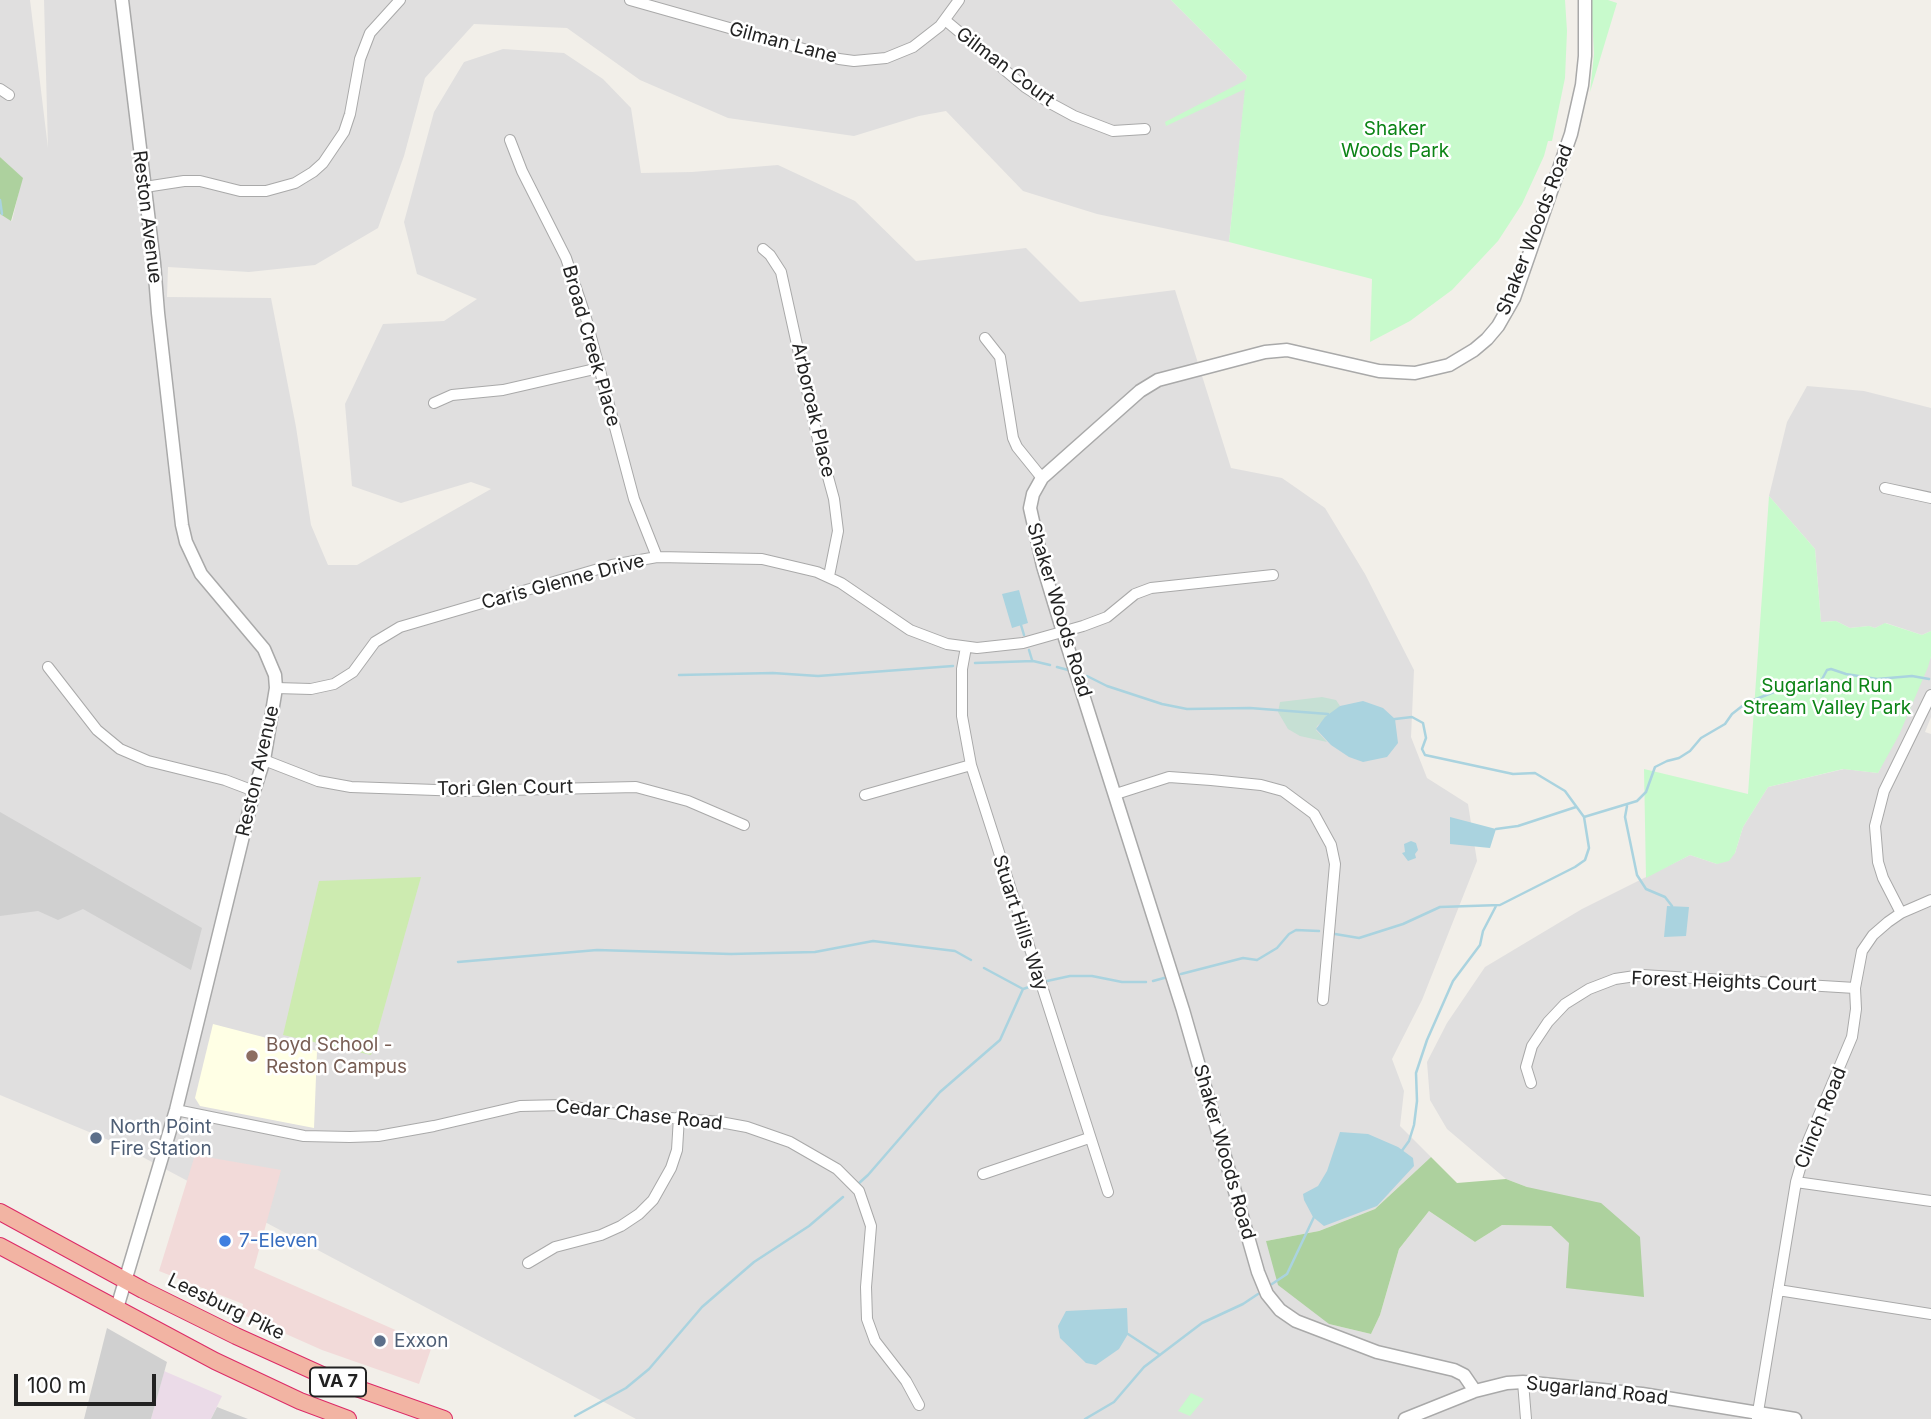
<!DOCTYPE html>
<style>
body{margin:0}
#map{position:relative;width:1931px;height:1419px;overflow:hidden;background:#f2efe9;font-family:Inter,sans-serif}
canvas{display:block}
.scale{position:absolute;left:14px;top:1374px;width:142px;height:32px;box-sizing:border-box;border:4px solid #222;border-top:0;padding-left:9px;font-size:21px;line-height:24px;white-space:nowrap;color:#222;-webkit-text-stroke:5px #fff;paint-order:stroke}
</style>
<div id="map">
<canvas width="1931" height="1419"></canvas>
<div class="scale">100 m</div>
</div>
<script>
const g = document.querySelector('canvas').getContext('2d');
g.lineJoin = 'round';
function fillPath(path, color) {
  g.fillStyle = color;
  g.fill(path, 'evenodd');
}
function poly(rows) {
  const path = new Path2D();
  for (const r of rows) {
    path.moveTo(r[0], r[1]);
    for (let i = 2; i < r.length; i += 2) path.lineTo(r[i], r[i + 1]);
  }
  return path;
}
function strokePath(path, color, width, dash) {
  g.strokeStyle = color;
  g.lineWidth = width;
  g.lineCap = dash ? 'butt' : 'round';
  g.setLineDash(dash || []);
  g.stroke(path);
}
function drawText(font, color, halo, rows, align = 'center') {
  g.font = font + ' Inter,sans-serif';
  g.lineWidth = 5;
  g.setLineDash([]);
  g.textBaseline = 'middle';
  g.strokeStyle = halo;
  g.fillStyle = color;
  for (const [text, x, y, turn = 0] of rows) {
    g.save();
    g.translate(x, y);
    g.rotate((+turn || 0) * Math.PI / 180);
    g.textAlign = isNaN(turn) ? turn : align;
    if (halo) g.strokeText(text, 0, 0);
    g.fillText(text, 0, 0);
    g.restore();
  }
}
const residential = poly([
 [0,0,30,0,48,148,44,0,1171,0,1247,76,1229,242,1097,214,1023,191,946,111,919,116,854,136,728,118,640,80,567,28,474,24,425,78,404,156,378,228,315,265,249,272,168,267,167,297,271,298,296,427,311,525,328,565,357,565,491,489,471,482,401,503,352,486,345,404,383,324,444,321,477,299,417,274,404,222,434,112,464,62,503,49,564,53,603,79,631,108,641,173,692,172,778,165,855,201,916,261,1026,248,1080,302,1175,290,1231,468,1282,478,1325,508,1365,574,1414,670,1411,737,1427,778,1468,804,1477,861,1422,1000,1392,1059,1404,1091,1400,1126,1431,1157,1375,1209,1319,1231,1266,1241,1329,1324,1371,1334,1380,1315,1399,1249,1429,1211,1475,1242,1502,1225,1551,1226,1570,1243,1644,1296,1527,1187,1506,1179,1447,1129,1430,1100,1427,1062,1447,1023,1485,967,1582,909,1690,855,1717,864,1735,853,1743,827,1768,787,1844,769,1878,773,1931,656,1931,717,1925,732,1931,734,1931,1419,636,1419,118,1144,0,1095,0,214,12,221,22,178,0,157],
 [1807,386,1864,391,1931,408,1931,631,1922,635,1886,623,1875,628,1869,626,1850,628,1836,621,1821,622,1815,549,1769,496,1787,422]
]);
const commercial = poly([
 [195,1155,281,1170,254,1268,432,1346,419,1384,322,1350,241,1314,243,1304,159,1271]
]);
const industrial = poly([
 [164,1371,222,1396,211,1419,151,1419]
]);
const education = poly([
 [213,1024,317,1051,314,1128,200,1106,195,1098]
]);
const religious = poly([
 [0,812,202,928,191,970,83,909,58,920,38,911,0,916],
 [107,1328,167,1362,151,1419,84,1419],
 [217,1407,248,1419,211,1419]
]);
const grass = poly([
 [421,877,371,1055,283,1035,319,881]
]);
const forest = poly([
 [0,157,23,178,11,221,0,214],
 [1431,1157,1457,1183,1506,1179,1527,1187,1601,1203,1640,1237,1644,1297,1566,1288,1569,1243,1551,1226,1502,1225,1475,1242,1429,1211,1399,1249,1380,1315,1371,1334,1329,1324,1278,1285,1266,1241,1319,1231,1375,1209]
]);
const wetland = poly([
 [1322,697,1336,700,1340,706,1317,726,1316,730,1327,742,1300,736,1288,729,1278,712,1280,702]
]);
const park = poly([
 [1171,0,1565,0,1567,31,1565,78,1552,141,1548,141,1544,156,1522,204,1498,241,1452,290,1410,321,1370,342,1372,279,1229,242,1245,89,1166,126,1165,122,1246,80,1247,76],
 [1591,0,1608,0,1617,3,1590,92,1594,54],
 [1769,496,1815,549,1821,622,1836,621,1850,628,1869,626,1875,628,1885,623,1922,635,1931,631,1931,656,1928,667,1899,735,1878,773,1843,769,1768,787,1743,827,1735,853,1729,861,1717,864,1690,855,1646,878,1644,769,1748,794],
 [1191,1393,1204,1399,1190,1416,1178,1411]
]);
const water = poly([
 [1019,590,1028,623,1012,628,1002,594],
 [1363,701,1383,708,1395,719,1398,743,1387,757,1363,762,1349,757,1331,745,1316,729,1325,717,1340,706],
 [1450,817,1496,829,1490,848,1450,844],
 [1411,841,1416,843,1418,850,1415,854,1416,858,1408,861,1402,853,1405,852,1404,844],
 [1667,906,1689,907,1686,936,1664,937],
 [1340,1132,1368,1134,1398,1147,1413,1158,1414,1166,1377,1206,1324,1226,1313,1217,1304,1200,1303,1194,1318,1186,1327,1171],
 [1127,1308,1128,1334,1119,1349,1096,1365,1086,1363,1060,1338,1058,1326,1066,1311]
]);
const stream = poly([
 [0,200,2,214],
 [1021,625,1024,635],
 [1029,650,1032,660],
 [975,663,1033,661,1050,665],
 [1057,667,1068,670],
 [679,675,773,673,818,676,953,666],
 [1087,676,1107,686,1162,704,1187,709,1250,708,1328,714],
 [1395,719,1412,717,1423,723,1426,738,1422,749,1425,755,1513,774,1535,773,1565,791,1584,817],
 [1627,806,1625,817,1637,875,1646,889,1665,897,1672,906],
 [1496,829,1518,826,1576,807],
 [1335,934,1359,938,1403,924,1440,907,1500,905,1575,867,1585,860,1589,848,1584,817,1637,801,1646,792,1655,767,1667,761,1679,758,1690,751,1701,738,1725,724,1732,714,1746,703,1792,685,1814,687,1820,683,1827,670,1831,669,1846,674,1877,679,1912,676,1929,679],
 [458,962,597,950,731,954,815,952,873,941,955,951,971,960],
 [984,968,1023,989],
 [1181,974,1243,958,1257,960,1277,948,1289,934,1296,930,1319,931],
 [1047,981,1070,976,1092,976,1122,982,1146,982],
 [1153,981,1164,978],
 [1023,989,1032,986],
 [1401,1152,1409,1141,1414,1125,1417,1101,1416,1073,1427,1040,1453,981,1480,945,1483,931,1496,906],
 [858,1184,868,1175,940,1092,1000,1040,1023,989],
 [1272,1284,1287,1274,1314,1217],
 [1128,1334,1160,1355],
 [575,1416,626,1388,649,1369,702,1307,754,1262,809,1226,843,1197],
 [1085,1419,1114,1402,1144,1367,1202,1323,1243,1304,1258,1294]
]);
const minor = poly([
 [630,0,839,59,854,61,886,58,913,47,940,26,959,0],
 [945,20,1025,87,1050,103,1074,116,1113,131,1145,129],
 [0,89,9,95],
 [510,140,522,171,566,258,586,318,634,499,657,557],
 [145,187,184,181,200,181,240,191,266,191,295,183,313,172,323,163,344,132,350,114,360,59,370,33,400,0],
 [763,249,770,255,781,272,818,440,834,499,838,531,829,576],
 [985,338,1000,357,1013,438,1017,447,1042,478],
 [434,403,452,395,503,390,599,368],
 [1885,488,1931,498],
 [966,647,962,669,962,716,971,765,1108,1192],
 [48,667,97,730,120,749,148,761,225,780,254,791],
 [276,688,311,689,334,684,353,672,375,642,400,627,612,565,657,557,762,559,817,572,841,583,910,630,947,644,977,648,1023,643,1083,626,1107,617,1135,594,1151,588,1273,575],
 [264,760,318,781,351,787,464,791,636,787,688,801,744,825],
 [1116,794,1169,777,1211,780,1261,785,1283,791,1314,814,1331,845,1335,864,1323,1000],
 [865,795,971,765],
 [1901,913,1883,878,1878,862,1875,826,1884,791,1931,695],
 [1531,1083,1526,1067,1532,1046,1548,1022,1565,1004,1589,989,1615,979,1642,975,1855,988],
 [176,1110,304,1136,350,1137,378,1136,434,1126,520,1106,564,1105,609,1113,720,1122,747,1127,790,1142,837,1169,859,1191,871,1226,866,1287,867,1319,875,1341,906,1381,919,1405],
 [983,1174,1089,1138],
 [1796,1182,1931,1201],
 [528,1263,555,1247,601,1235,621,1226,639,1214,653,1200,671,1168,677,1150,679,1117],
 [1778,1290,1931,1314],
 [1523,1382,1526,1419],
 [1757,1418,1796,1182,1808,1141,1852,1037,1856,1009,1855,988,1862,951,1873,935,1888,922,1901,913,1931,900]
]);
const tertiary = poly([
 [117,1308,176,1110,254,791,264,760,276,688,275,675,264,649,201,574,186,542,182,525,158,313,154,263,122,0],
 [1475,1391,1464,1375,1454,1370,1377,1352,1296,1321,1280,1310,1267,1294,1258,1272,1183,1010,1063,632,1043,566,1030,508,1033,494,1042,478,1140,391,1158,380,1265,352,1287,350,1379,371,1415,373,1449,365,1474,350,1487,339,1498,326,1514,298,1571,134,1582,85,1585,56,1585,0],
 [1405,1419,1475,1391,1507,1383,1523,1382,1642,1394,1795,1419]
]);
const trunk = poly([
 [0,1212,143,1290,236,1336,331,1379,444,1419],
 [0,1246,215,1361,300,1401,348,1419]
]);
const markers = [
 [252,1056,7,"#8d6e63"],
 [96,1138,7,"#5c6f8a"],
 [225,1241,7,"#3f7fe0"],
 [380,1341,7,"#5c6f8a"]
];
const shields = [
 [338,1382,56]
];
const shieldNames = [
 ["VA 7",338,1382]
];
const streetNames = [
 ["Gilman Lane",783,43,15],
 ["Gilman Court",1005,67,37],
 ["Reston Avenue",147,217,83],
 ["Shaker Woods Road",1535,230,-69],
 ["Broad Creek Place",591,346,74],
 ["Arboroak Place",813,410,77],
 ["Caris Glenne Drive",563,582,-15],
 ["Shaker Woods Road",1059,610,73],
 ["Reston Avenue",258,771,-77],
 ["Tori Glen Court",505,788,-1],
 ["Stuart Hills Way",1020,923,72],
 ["Forest Heights Court",1724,982,2],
 ["Cedar Chase Road",639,1115,6],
 ["Clinch Road",1821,1118,-68],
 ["Shaker Woods Road",1224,1152,74],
 ["Leesburg Pike",226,1307,26],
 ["Sugarland Road",1597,1391,6]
];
const parkNames = [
 ["Shaker",1395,129],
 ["Woods Park",1395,151],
 ["Sugarland Run",1827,686],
 ["Stream Valley Park",1827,708]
];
const educationNames = [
 ["Boyd School -",266,1045],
 ["Reston Campus",266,1067]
];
const serviceNames = [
 ["North Point",110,1127],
 ["Fire Station",110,1149],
 ["Exxon",394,1341]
];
const shopNames = [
 ["7-Eleven",239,1241]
];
fillPath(residential, '#e0dfdf');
fillPath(commercial, '#f2dad9');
fillPath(industrial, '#ebdbe8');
fillPath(education, '#ffffe5');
fillPath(religious, '#d0d0d0');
fillPath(grass, '#cdebb0');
fillPath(forest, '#add19e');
fillPath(wetland, '#c6e0d4');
fillPath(park, '#c8facc');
fillPath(water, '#aad3df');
strokePath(stream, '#aad3df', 2.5);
strokePath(minor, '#a9a9a9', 12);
strokePath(tertiary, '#a9a9a9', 15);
strokePath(trunk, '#dc2a67', 18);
strokePath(minor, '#fff', 10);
strokePath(tertiary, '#fff', 12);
strokePath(trunk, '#f2b4a3', 16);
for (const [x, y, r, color] of markers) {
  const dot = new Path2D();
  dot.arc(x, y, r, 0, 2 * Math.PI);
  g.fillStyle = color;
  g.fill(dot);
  strokePath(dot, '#fff', 2.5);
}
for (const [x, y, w] of shields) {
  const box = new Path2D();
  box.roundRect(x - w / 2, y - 14.5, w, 29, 5);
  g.fillStyle = '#fff';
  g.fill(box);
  strokePath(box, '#222', 2);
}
drawText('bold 18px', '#222', null, shieldNames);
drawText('19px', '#222', '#fff', streetNames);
drawText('19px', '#0c8416', '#fff', parkNames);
drawText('19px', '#785e54', '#fff', educationNames, 'left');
drawText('19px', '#4e5e75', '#fff', serviceNames, 'left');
drawText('19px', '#366cbe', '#fff', shopNames, 'left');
</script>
